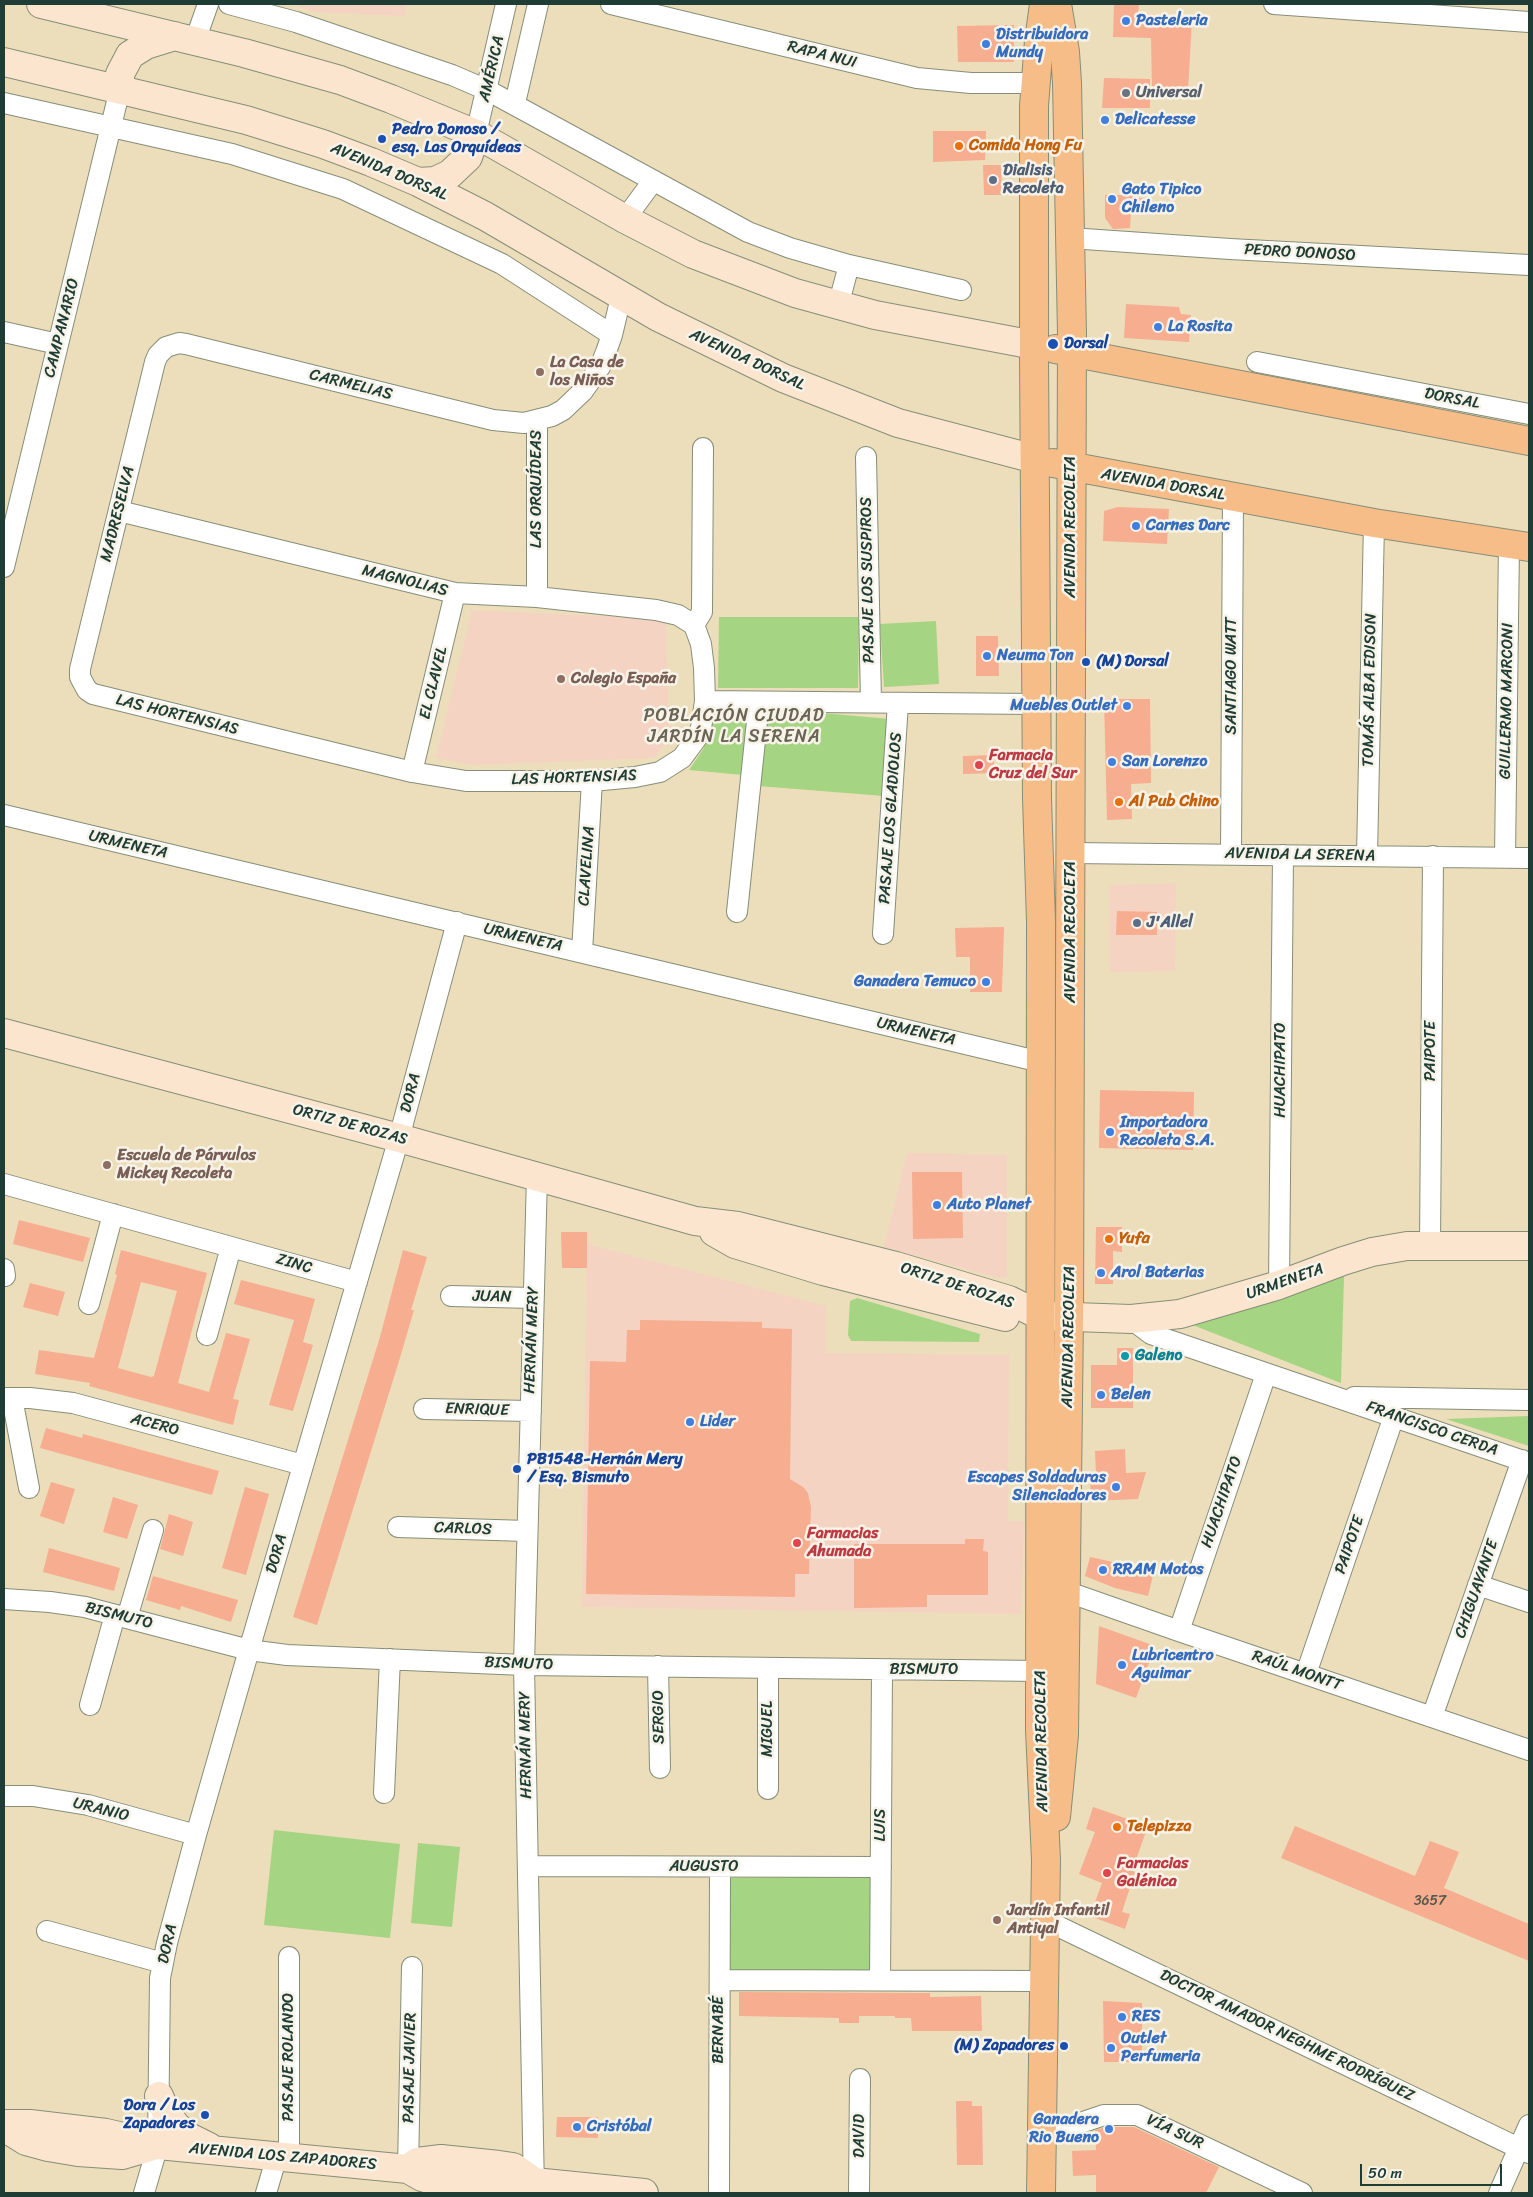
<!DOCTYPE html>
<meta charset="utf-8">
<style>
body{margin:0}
#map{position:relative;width:1533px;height:2197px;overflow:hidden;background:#ecdebb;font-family:Sriracha,sans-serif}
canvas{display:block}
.frame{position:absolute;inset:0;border:5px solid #1f3d34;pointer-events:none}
.scale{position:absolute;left:1360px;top:2164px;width:142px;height:22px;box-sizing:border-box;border:2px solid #1f3d34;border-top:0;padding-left:6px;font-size:15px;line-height:18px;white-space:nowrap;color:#1f3d34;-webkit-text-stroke:4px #f7f3e8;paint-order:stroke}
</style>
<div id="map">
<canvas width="1533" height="2197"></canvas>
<div class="frame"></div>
<div class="scale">50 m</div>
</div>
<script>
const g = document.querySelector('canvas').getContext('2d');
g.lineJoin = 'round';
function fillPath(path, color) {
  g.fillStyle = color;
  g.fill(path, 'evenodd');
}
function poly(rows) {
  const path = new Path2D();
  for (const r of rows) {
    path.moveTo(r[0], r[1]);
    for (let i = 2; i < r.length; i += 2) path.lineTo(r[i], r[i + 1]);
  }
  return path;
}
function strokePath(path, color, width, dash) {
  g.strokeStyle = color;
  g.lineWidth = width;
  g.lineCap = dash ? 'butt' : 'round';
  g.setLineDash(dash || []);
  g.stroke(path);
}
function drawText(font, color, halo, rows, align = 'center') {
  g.font = font + ' Sriracha,sans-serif';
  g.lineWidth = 5;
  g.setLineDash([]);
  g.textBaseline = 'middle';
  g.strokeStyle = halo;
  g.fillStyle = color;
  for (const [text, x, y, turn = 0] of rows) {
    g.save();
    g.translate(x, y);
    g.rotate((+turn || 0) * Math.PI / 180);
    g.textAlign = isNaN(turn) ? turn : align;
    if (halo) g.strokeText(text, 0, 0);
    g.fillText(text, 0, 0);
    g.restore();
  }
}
const built = poly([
 [292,4,405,4,405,16,314,12],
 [472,610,666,619,669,738,654,758,472,765,436,758],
 [1176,883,1175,971,1110,972,1109,885],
 [907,1153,1007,1155,1007,1277,998,1278,884,1247],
 [587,1244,826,1306,826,1353,1009,1355,1008,1521,1024,1521,1021,1614,582,1607]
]);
const green = poly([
 [719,617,859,617,858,688,718,688],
 [936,621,939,684,884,687,880,624],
 [709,705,750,709,743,775,689,770,704,748],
 [764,708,890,719,884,796,758,786],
 [1344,1276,1341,1383,1190,1324],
 [857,1298,980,1334,979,1342,851,1341,848,1335,850,1301],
 [1529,1416,1529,1446,1446,1419],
 [274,1830,400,1844,390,1938,264,1925],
 [418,1843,460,1847,452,1927,411,1923],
 [877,1876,878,1973,729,1974,728,1878]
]);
const building = poly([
 [1114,4,1139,5,1138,13,1192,19,1188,91,1152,89,1151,38,1113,37],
 [1014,25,1014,62,958,62,957,26],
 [1104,78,1150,79,1150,108,1102,108],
 [933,131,986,131,985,160,933,162],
 [983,165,1001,165,1002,195,984,195],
 [1105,195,1133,195,1133,198,1148,198,1148,213,1131,212,1130,228,1113,229,1105,218],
 [1126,304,1179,307,1181,314,1191,315,1189,342,1124,338],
 [1118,507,1169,509,1167,544,1103,541,1104,511],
 [976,636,998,636,999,676,976,676],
 [1104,699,1150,699,1151,783,1131,784,1132,819,1107,820],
 [994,755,994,773,963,774,963,756],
 [1117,911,1157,912,1157,935,1116,935],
 [1004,927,1002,992,970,992,970,957,956,957,955,928],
 [1100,1090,1194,1092,1193,1150,1099,1148],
 [912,1172,962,1172,963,1238,913,1239],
 [19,1220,90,1238,83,1262,13,1244],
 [1096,1227,1122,1227,1122,1252,1113,1251,1113,1284,1095,1284],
 [561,1232,587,1232,587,1268,562,1268],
 [121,1250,207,1273,178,1383,209,1392,226,1333,250,1339,233,1399,239,1400,233,1425,89,1386,90,1383,35,1374,39,1350,94,1358,117,1275,115,1274],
 [141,1282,177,1291,154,1376,151,1377,118,1368],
 [403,1250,427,1257,411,1310,414,1310,399,1361,317,1625,293,1617,380,1337],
 [241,1280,315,1299,303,1342,313,1345,293,1411,269,1405,294,1320,234,1304],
 [30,1283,65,1292,58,1316,23,1307],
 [640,1320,762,1322,762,1328,792,1329,790,1479,803,1487,808,1493,811,1507,809,1574,795,1574,795,1597,586,1594,590,1361,626,1362,627,1330,640,1330],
 [1117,1348,1133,1348,1133,1408,1091,1408,1091,1365,1117,1365],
 [46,1428,82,1438,83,1434,219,1471,212,1495,40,1448],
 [1125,1449,1126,1473,1146,1472,1138,1499,1091,1501,1090,1475,1096,1474,1095,1451],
 [51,1482,75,1489,64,1524,40,1516],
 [245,1487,269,1494,246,1575,222,1568],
 [113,1497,138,1505,127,1539,103,1532],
 [169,1514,193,1522,183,1556,160,1549],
 [965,1539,984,1539,983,1551,988,1552,988,1595,927,1595,927,1607,854,1608,854,1544,965,1544],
 [49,1548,120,1568,114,1591,43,1572],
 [1090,1557,1154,1571,1148,1596,1115,1588,1085,1576],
 [153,1576,238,1600,231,1622,181,1606,180,1610,146,1600],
 [1099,1626,1155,1646,1136,1698,1096,1684],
 [1093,1807,1148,1826,1132,1871,1135,1872,1122,1912,1130,1914,1125,1929,1090,1916,1102,1883,1079,1874,1095,1832,1086,1829],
 [1295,1826,1415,1876,1430,1841,1459,1852,1444,1888,1529,1924,1529,1961,1281,1858],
 [739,1992,930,1993,930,1997,981,1996,982,2031,912,2031,911,2018,895,2018,895,2016,859,2016,859,2023,839,2023,839,2018,739,2016],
 [1103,2001,1142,2003,1142,2062,1104,2062],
 [956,2101,972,2101,972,2106,982,2106,983,2165,957,2165],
 [557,2117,598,2117,598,2138,556,2137],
 [1106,2127,1134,2127,1219,2167,1206,2193,1096,2193,1096,2175,1073,2176,1072,2151,1096,2150,1095,2130]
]);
const street = poly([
 [229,4,296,22,452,75,487,90,748,232,790,248,849,265,961,290],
 [611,4,917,78,971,83,1036,83],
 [1274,4,1529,22],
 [195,41,208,4],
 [4,103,232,154,343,189,502,264,612,335],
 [515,103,538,4],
 [476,134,506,4],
 [625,219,653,181],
 [1070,238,1230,249,1529,265],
 [621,297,612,335,606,352,600,367,583,391,563,410,552,416,524,423,493,420,186,344,179,343,166,347,158,355,155,362,80,669,80,677,87,690,93,694,412,772,466,781,592,781,635,777,660,772,682,758,696,739,701,728,705,701,704,668,701,644,694,625],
 [838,306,849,265],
 [4,332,58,344],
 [1257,362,1529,414],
 [866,457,871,702],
 [119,511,455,593,537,597,656,610,678,615,694,625],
 [4,567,120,89],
 [537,597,537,421],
 [694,625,702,612,703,448],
 [705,701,1036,704],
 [412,772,455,593],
 [4,815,1041,1062],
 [1071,853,1529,858],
 [1231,854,1233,497],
 [1367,856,1374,523],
 [1505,857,1509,544],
 [737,912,759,702],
 [883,934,898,703],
 [582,952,592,781],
 [4,1184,357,1282],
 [1430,1245,1433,856],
 [4,1269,5,1276],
 [1279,1285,1283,855],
 [451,1296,533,1298],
 [89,1304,113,1214],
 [1131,1319,1151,1334,1529,1463],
 [207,1335,231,1247],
 [1354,1397,1529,1400],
 [4,1398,30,1398,73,1403,303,1465],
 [12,1398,29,1488],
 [424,1409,531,1411],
 [398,1527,527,1531],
 [1478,1585,1529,1602],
 [1065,1591,1179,1631,1529,1750],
 [4,1599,50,1602,85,1607,249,1650,287,1655,524,1665,1041,1671],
 [127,1618,153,1530],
 [1179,1631,1266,1374],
 [658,1666,660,1768],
 [1306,1674,1394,1416],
 [90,1705,115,1615],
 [1432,1717,1522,1460],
 [768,1789,768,1668],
 [384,1793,390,1659],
 [4,1796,33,1796,88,1805,196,1835],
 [528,1866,881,1867],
 [1045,1920,1529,2153],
 [47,1931,163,1963],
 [289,1957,289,2157],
 [720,1980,1045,1981],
 [880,1980,882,1670],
 [1042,2136,1104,2115,1137,2115,1302,2193],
 [408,2169,412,1967],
 [534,2191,524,1665,537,1176],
 [144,2193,158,2145,160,1978,167,1943,196,1835,249,1650,399,1138,457,922],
 [266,2193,277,2156],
 [719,2193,720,1867],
 [859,2193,860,2079],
 [1499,2193,1529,2125]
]);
const secondary = poly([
 [41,4,244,53,340,80,391,99,476,134,625,219,693,254,795,293,875,315,1034,345],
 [4,62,246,120,323,144,371,162,418,182,485,216,658,317,783,378,898,423,1035,459],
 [120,89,120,74,130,55,146,45,175,36],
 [418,182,435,181,450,174,468,157,476,134],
 [4,1033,399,1138,695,1221,738,1226,896,1266,1009,1300,1041,1316],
 [714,1232,735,1244,823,1271,1005,1317],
 [1046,1316,1131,1319,1180,1314,1279,1285,1343,1261,1372,1252,1407,1246,1529,1246],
 [159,2096,166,2112,176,2126,189,2137,209,2147],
 [4,2124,30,2124,106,2133,158,2145,408,2169,422,2177,443,2183,499,2190,511,2190,534,2182,644,2193],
 [5,2128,26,2141,48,2147,78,2152,122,2155,153,2146],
 [408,2169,417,2162,441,2159,499,2165,513,2167,534,2182]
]);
const primary = poly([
 [1055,349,1529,441],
 [1053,463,1374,523,1529,547],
 [1056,1817,1064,1735,1069,1317,1072,334,1067,83,1065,52,1057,4],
 [1041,2193,1046,1860,1040,1730,1041,922,1037,798,1034,356,1034,106,1039,41,1044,4]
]);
const markers = [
 [1126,21,5,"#3f7fe0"],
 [986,44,5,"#3f7fe0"],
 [1126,93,5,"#6b7280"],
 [1105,120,5,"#3f7fe0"],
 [382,139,5,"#1a4fb4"],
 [959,146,5,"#e8710a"],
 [993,180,5,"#5c6f8a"],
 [1112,199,5,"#3f7fe0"],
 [1158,327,5,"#3f7fe0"],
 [1053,344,6,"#1a4fb4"],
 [540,372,5,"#8d6e63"],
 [1136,526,5,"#3f7fe0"],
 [987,656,5,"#3f7fe0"],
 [1086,662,5,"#1a4fb4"],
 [561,679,5,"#8d6e63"],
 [1127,706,5,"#3f7fe0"],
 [1112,762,5,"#3f7fe0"],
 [979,765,5,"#e0444e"],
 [1119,802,5,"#e8710a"],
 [1137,923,5,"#5c6f8a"],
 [986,982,5,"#3f7fe0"],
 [1110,1132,5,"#3f7fe0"],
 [107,1165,5,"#8d6e63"],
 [937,1205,5,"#3f7fe0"],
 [1109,1239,5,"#e8710a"],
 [1101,1273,5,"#3f7fe0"],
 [1125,1356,5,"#0f9aa8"],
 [1101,1395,5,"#3f7fe0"],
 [690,1422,5,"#3f7fe0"],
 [517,1469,5,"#1a4fb4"],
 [1116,1487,5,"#3f7fe0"],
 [797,1543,5,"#e0444e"],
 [1103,1570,5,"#3f7fe0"],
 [1122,1665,5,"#3f7fe0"],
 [1117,1827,5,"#e8710a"],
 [1107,1873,5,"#e0444e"],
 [997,1920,5,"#8d6e63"],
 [1122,2017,5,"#3f7fe0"],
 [1064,2046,5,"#1a4fb4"],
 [1111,2048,5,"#3f7fe0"],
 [205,2115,5,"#1a4fb4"],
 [577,2127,5,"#3f7fe0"],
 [1109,2129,5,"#3f7fe0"]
];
const numberNames = [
 ["3657",1430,1901]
];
const shopNames = [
 ["Pasteleria",1136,21],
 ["Distribuidora",996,35],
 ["Mundy",996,53],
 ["Delicatesse",1115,120],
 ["Gato Tipico",1122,190],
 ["Chileno",1122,208],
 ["La Rosita",1168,327],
 ["Carnes Darc",1146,526],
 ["Neuma Ton",997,656],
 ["Muebles Outlet",1117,706,"right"],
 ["San Lorenzo",1122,762],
 ["Ganadera Temuco",976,982,"right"],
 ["Importadora",1120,1123],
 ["Recoleta S.A.",1120,1141],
 ["Auto Planet",947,1205],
 ["Arol Baterias",1111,1273],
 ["Belen",1111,1395],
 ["Lider",700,1422],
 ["Escapes Soldaduras",1106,1478,"right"],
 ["Silenciadores",1106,1496,"right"],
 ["RRAM Motos",1113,1570],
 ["Lubricentro",1132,1656],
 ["Aguimar",1132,1674],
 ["RES",1132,2017],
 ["Outlet",1121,2039],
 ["Perfumeria",1121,2057],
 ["Ganadera",1099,2120,"right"],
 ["Rio Bueno",1099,2138,"right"],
 ["Cristóbal",587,2127]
];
const streetNames = [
 ["RAPA NUI",822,55,14],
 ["AMÉRICA",492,69,-77],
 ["AVENIDA DORSAL",389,172,23],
 ["PEDRO DONOSO",1300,253,3],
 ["CAMPANARIO",62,328,-76],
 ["AVENIDA DORSAL",747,360,25],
 ["CARMELIAS",351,385,14],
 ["DORSAL",1452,399,11],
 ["AVENIDA DORSAL",1163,485,10],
 ["LAS ORQUÍDEAS",537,489,-90],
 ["MADRESELVA",118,514,-76],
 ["AVENIDA RECOLETA",1071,527,-90],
 ["PASAJE LOS SUSPIROS",868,580,-91],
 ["MAGNOLIAS",405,581,14],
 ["SANTIAGO WATT",1232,676,-90],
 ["EL CLAVEL",434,683,-76],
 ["TOMÁS ALBA EDISON",1370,690,-89],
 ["GUILLERMO MARCONI",1507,701,-89],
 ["LAS HORTENSIAS",177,715,14],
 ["LAS HORTENSIAS",574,778,-2],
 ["PASAJE LOS GLADIOLOS",891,818,-86],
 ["URMENETA",128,845,13],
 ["AVENIDA LA SERENA",1300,855,1],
 ["CLAVELINA",587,866,-86],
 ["AVENIDA RECOLETA",1071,932,-90],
 ["URMENETA",523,938,13],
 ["URMENETA",916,1032,13],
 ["PAIPOTE",1431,1051,-90],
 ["HUACHIPATO",1281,1070,-90],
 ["DORA",411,1093,-75],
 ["ORTIZ DE ROZAS",350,1125,15],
 ["ZINC",294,1264,16],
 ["URMENETA",1285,1282,-19],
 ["ORTIZ DE ROZAS",957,1286,18],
 ["JUAN",492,1297,1],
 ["AVENIDA RECOLETA",1069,1337,-89],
 ["HERNÁN MERY",532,1340,-88],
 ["ENRIQUE",477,1410,2],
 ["ACERO",155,1425,15],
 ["FRANCISCO CERDA",1432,1429,19],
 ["HUACHIPATO",1222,1502,-71],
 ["CARLOS",463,1529,2],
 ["PAIPOTE",1350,1545,-71],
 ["DORA",277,1554,-74],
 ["CHIGUAYANTE",1477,1589,-71],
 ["BISMUTO",119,1616,14],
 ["BISMUTO",519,1664,2],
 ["BISMUTO",924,1670],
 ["RAÚL MONTT",1297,1671,19],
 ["SERGIO",659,1717,-91],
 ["MIGUEL",768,1729,-90],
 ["AVENIDA RECOLETA",1042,1741,-91],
 ["HERNÁN MERY",526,1745,-91],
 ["URANIO",101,1810,14],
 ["LUIS",881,1825,-90],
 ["AUGUSTO",704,1867],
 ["DORA",168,1944,-77],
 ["BERNABÉ",719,2030,-90],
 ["DOCTOR AMADOR NEGHME RODRÍGUEZ",1287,2036,26],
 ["PASAJE ROLANDO",289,2057,-90],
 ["PASAJE JAVIER",410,2068,-89],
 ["VÍA SUR",1175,2132,25],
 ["DAVID",860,2136,-90],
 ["AVENIDA LOS ZAPADORES",283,2157,5]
];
const worshipNames = [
 ["Universal",1136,93]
];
const transitNames = [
 ["Pedro Donoso /",392,130],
 ["esq. Las Orquídeas",392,148],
 ["Dorsal",1064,344],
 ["(M) Dorsal",1096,662],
 ["PB1548-Hernán Mery",527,1460],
 ["/ Esq. Bismuto",527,1478],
 ["(M) Zapadores",1054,2046,"right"],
 ["Dora / Los",195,2106,"right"],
 ["Zapadores",195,2124,"right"]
];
const foodNames = [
 ["Comida Hong Fu",969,146],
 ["Al Pub Chino",1129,802],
 ["Yufa",1119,1239],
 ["Telepizza",1127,1827]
];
const serviceNames = [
 ["Dialisis",1003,171],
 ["Recoleta",1003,189],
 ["J'Allel",1147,923]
];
const educationNames = [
 ["La Casa de",550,363],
 ["los Niños",550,381],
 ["Colegio España",571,679],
 ["Escuela de Párvulos",117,1156],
 ["Mickey Recoleta",117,1174],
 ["Jardín Infantil",1007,1911],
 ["Antiyal",1007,1929]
];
const healthNames = [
 ["Farmacia",989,756],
 ["Cruz del Sur",989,774],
 ["Farmacias",807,1534],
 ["Ahumada",807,1552],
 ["Farmacias",1117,1864],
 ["Galénica",1117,1882]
];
const cultureNames = [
 ["Galeno",1135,1356]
];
const neighbourhoodNames = [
 ["POBLACIÓN CIUDAD",734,716],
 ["JARDÍN LA SERENA",734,737]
];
fillPath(built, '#f5d3c2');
fillPath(green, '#a5d483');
fillPath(building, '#f6ad90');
strokePath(street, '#868e78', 22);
strokePath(secondary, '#868e78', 30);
strokePath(primary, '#868e78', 30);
strokePath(street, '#fff', 20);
strokePath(secondary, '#fce5cf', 28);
strokePath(primary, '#f7bd88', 28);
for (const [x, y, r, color] of markers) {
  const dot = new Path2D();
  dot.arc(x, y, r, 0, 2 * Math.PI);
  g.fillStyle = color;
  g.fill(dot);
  strokePath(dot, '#f7f3e8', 2);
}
drawText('14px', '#55594b', null, numberNames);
drawText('bold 16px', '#366cbe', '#f7f3e8', shopNames, 'left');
drawText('16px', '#1f3d34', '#f7f3e8', streetNames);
drawText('bold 16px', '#5b616d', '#f7f3e8', worshipNames, 'left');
drawText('bold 16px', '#164399', '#f7f3e8', transitNames, 'left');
drawText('bold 16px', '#c56008', '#f7f3e8', foodNames, 'left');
drawText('bold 16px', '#4e5e75', '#f7f3e8', serviceNames, 'left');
drawText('bold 16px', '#785e54', '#f7f3e8', educationNames, 'left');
drawText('bold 16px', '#be3a42', '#f7f3e8', healthNames, 'left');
drawText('bold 16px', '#0d838f', '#f7f3e8', cultureNames, 'left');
g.letterSpacing = '1px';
drawText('18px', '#6a6454', '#f7f3e8', neighbourhoodNames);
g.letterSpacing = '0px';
</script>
